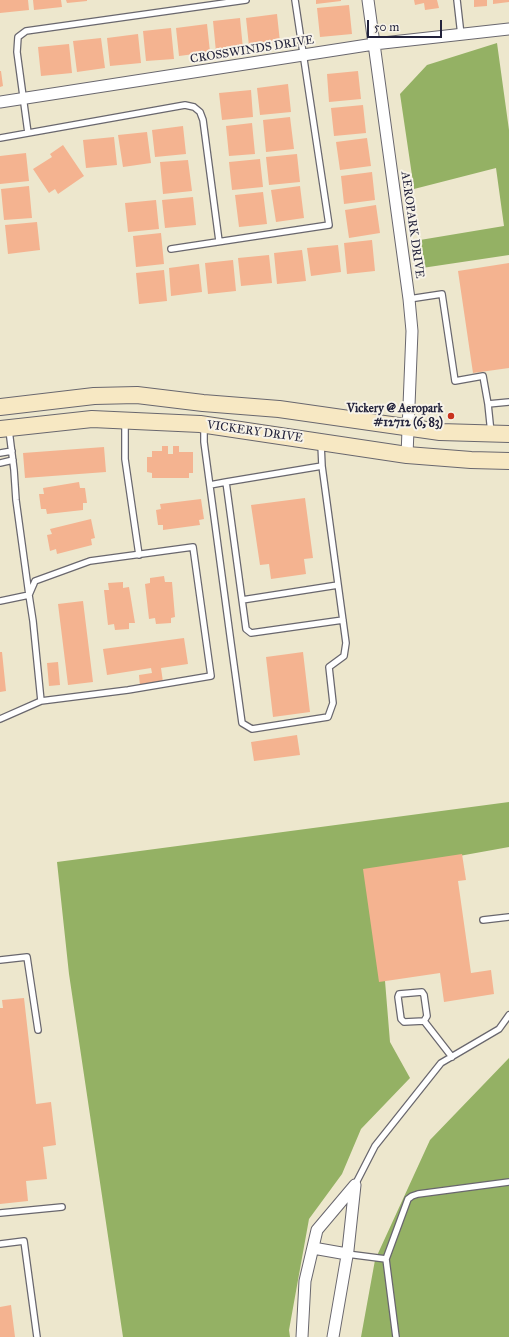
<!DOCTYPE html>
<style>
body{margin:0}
#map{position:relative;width:509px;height:1337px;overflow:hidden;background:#ede7cd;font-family:"IM FELL Great Primer",serif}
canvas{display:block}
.scale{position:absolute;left:367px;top:20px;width:75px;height:18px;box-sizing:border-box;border:2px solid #22223b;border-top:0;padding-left:5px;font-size:12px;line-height:14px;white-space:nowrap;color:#22223b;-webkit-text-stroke:3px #f7f3e8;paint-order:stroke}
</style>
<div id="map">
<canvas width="509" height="1337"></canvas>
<div class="scale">50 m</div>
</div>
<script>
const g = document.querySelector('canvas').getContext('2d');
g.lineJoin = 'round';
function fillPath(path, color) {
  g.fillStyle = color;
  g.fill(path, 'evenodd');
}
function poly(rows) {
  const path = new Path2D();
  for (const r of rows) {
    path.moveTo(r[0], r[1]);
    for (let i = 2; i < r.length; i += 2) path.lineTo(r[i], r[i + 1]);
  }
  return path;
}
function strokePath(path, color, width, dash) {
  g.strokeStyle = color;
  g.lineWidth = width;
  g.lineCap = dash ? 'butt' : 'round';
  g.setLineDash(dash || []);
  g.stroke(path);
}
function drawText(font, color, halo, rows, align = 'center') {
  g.font = font + ' "IM FELL Great Primer",serif';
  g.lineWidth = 4;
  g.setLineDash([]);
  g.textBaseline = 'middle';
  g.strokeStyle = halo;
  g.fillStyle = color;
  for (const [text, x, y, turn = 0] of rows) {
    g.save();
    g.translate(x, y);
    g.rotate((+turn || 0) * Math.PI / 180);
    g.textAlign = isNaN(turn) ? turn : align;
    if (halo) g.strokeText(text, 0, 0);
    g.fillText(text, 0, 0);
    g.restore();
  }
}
const forest = poly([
 [497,43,509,130,509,255,422,268,420,240,504,226,496,168,414,189,400,94,427,65],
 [509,802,509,847,376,871,390,1042,410,1078,361,1129,342,1174,309,1219,289,1330,290,1337,123,1337,69,974,57,862],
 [509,1058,509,1337,361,1337,375,1260,430,1140]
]);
const building = poly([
 [0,0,28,0,29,10,0,13],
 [33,0,61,0,62,7,34,10],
 [66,0,87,0,87,1,67,3],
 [316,0,341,0,341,1,316,4],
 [414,0,437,0,439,8,425,10,424,3,415,5],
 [474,0,487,0,487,6,474,7],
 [493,0,509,0,509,2,493,4],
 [349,5,352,34,320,37,317,8],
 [277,14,280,42,249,46,246,18],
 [240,18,243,49,216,52,213,21],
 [207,24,210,52,179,56,176,28],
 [171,28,174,59,146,61,143,31],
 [138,34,141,63,110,66,107,38],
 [101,38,105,68,77,72,73,41],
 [69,44,72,73,41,76,38,47],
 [0,71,1,71,3,86,0,87],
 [358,71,361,99,329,102,327,74],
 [288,84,291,112,260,115,257,88],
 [251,90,253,117,222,120,219,93],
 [363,105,366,133,334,136,331,108],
 [290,117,294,149,266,152,263,120],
 [252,123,255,154,229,156,226,126],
 [183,126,186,154,155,157,152,130],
 [147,132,151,163,123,167,118,135],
 [114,137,117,165,86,168,83,140],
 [367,138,371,166,340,170,336,142],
 [63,145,84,176,58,194,55,189,49,193,33,169,52,157,50,154],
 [26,153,29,181,0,184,0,156],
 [297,154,300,182,269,185,266,157],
 [260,159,263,187,232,190,229,162],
 [188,160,192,191,163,194,160,162],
 [372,172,375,200,344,204,341,176],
 [29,186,32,218,4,220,1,189],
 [300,186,304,218,276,222,271,190],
 [263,192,267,224,239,227,235,195],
 [193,197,196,225,165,228,162,200],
 [156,200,159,229,128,232,125,203],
 [376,205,380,233,349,238,345,210],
 [37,222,40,250,8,254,5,225],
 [161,233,164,264,136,267,133,236],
 [372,240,375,271,347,274,344,243],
 [338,245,341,272,311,276,307,248],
 [302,250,306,281,277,284,274,253],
 [269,255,272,283,241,286,238,258],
 [233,260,236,291,208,294,205,263],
 [509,263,509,368,473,373,458,271],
 [199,264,202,292,171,296,169,268],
 [164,270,167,301,139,304,136,273],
 [162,446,168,446,168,454,173,454,173,446,179,446,179,452,193,452,193,473,189,473,189,478,152,478,152,473,147,472,147,457,152,457,152,451,162,451],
 [104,447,106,472,25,478,23,453],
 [79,482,80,488,85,488,87,503,83,503,83,510,47,514,46,509,41,509,39,494,44,494,43,488],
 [305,498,313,558,304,559,306,574,271,579,269,564,260,565,251,505],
 [201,499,204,519,199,520,200,525,163,530,163,525,158,525,156,510,161,509,160,504],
 [91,519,95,538,91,539,92,545,57,554,56,549,50,551,47,535,52,534,50,529],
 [164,576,165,582,172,582,175,617,171,618,171,623,156,624,155,618,149,619,145,584,150,583,150,578],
 [123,582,123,588,129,587,135,623,129,623,129,629,115,630,114,624,108,625,104,590,109,590,108,583],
 [83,601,93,682,68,685,58,604],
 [184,638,188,664,161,668,163,682,140,686,139,675,152,673,151,668,107,675,103,649],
 [0,652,2,652,6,691,0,692],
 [303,652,310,712,273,717,266,657],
 [58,662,60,685,49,686,47,663],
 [297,735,300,755,254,761,251,742],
 [462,854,466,880,458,881,471,973,491,970,494,994,444,1002,440,973,379,982,363,869],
 [24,998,36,1104,51,1102,56,1145,43,1147,47,1179,26,1181,28,1201,0,1204,0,1008,3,1008,2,1000],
 [11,1305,15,1337,0,1337,0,1307]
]);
const service = poly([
 [457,0,461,35],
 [28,133,17,52,18,37,26,31,246,0],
 [0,138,185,105,194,107,200,112,203,120,219,241],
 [171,249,329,225,295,0],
 [409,299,442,294,455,381,483,376,488,404],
 [125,422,125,459,139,555],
 [204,425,204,442,231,643,242,723,252,729,328,717,333,703,329,667,344,656,346,643,322,466,321,444],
 [491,433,488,404,509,402],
 [0,453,12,451],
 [0,463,13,460],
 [322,466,226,482,246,629,251,633,343,620],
 [210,485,226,482],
 [242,600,338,585],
 [0,601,29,595,35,581,90,561,193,547,211,676,128,690,41,701,33,621,29,595,16,500,14,470,9,430],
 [0,719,41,701],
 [483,920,509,917],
 [0,960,27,957,38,1030],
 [424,1021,427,1016,424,995,422,992,399,994,398,997,401,1019,404,1022,424,1021,452,1057],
 [355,1185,375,1146,441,1063,499,1029,509,1015],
 [0,1213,62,1207],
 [0,1244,24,1241,37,1337],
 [347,1254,386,1259,396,1337],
 [386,1259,408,1199,412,1196,418,1194,509,1182]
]);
const minor = poly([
 [368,0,409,299,412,331,407,455],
 [0,102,374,44,509,29],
 [313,1248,347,1254],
 [302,1337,305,1281,317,1230,355,1185],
 [333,1337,348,1250,355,1185]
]);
const secondary = poly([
 [0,407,94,396,137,395,203,403,279,409,440,432,509,434],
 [0,429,92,419,200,424,407,455,471,460,509,461]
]);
const markers = [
 [451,416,4,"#c8321e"]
];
const streetNames = [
 ["CROSSWINDS DRIVE",252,50,-9],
 ["AEROPARK DRIVE",412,225,82],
 ["VICKERY DRIVE",255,432,8]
];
const poiNames = [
 ["Vickery @ Aeropark",443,409],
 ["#12712 (6, 83)",443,423]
];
fillPath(forest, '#94b164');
fillPath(building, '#f4b390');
strokePath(service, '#69676e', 8);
strokePath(minor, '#69676e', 13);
strokePath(secondary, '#69676e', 18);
strokePath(service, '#fff', 5.5);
strokePath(minor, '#fff', 11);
strokePath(secondary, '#f7e8c3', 16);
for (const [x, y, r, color] of markers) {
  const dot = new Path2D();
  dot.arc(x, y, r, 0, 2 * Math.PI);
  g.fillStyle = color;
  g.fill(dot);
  strokePath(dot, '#f7f3e8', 1.5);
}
drawText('12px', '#22223b', '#f7f3e8', streetNames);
drawText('bold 12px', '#22223b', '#f7f3e8', poiNames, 'right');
</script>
